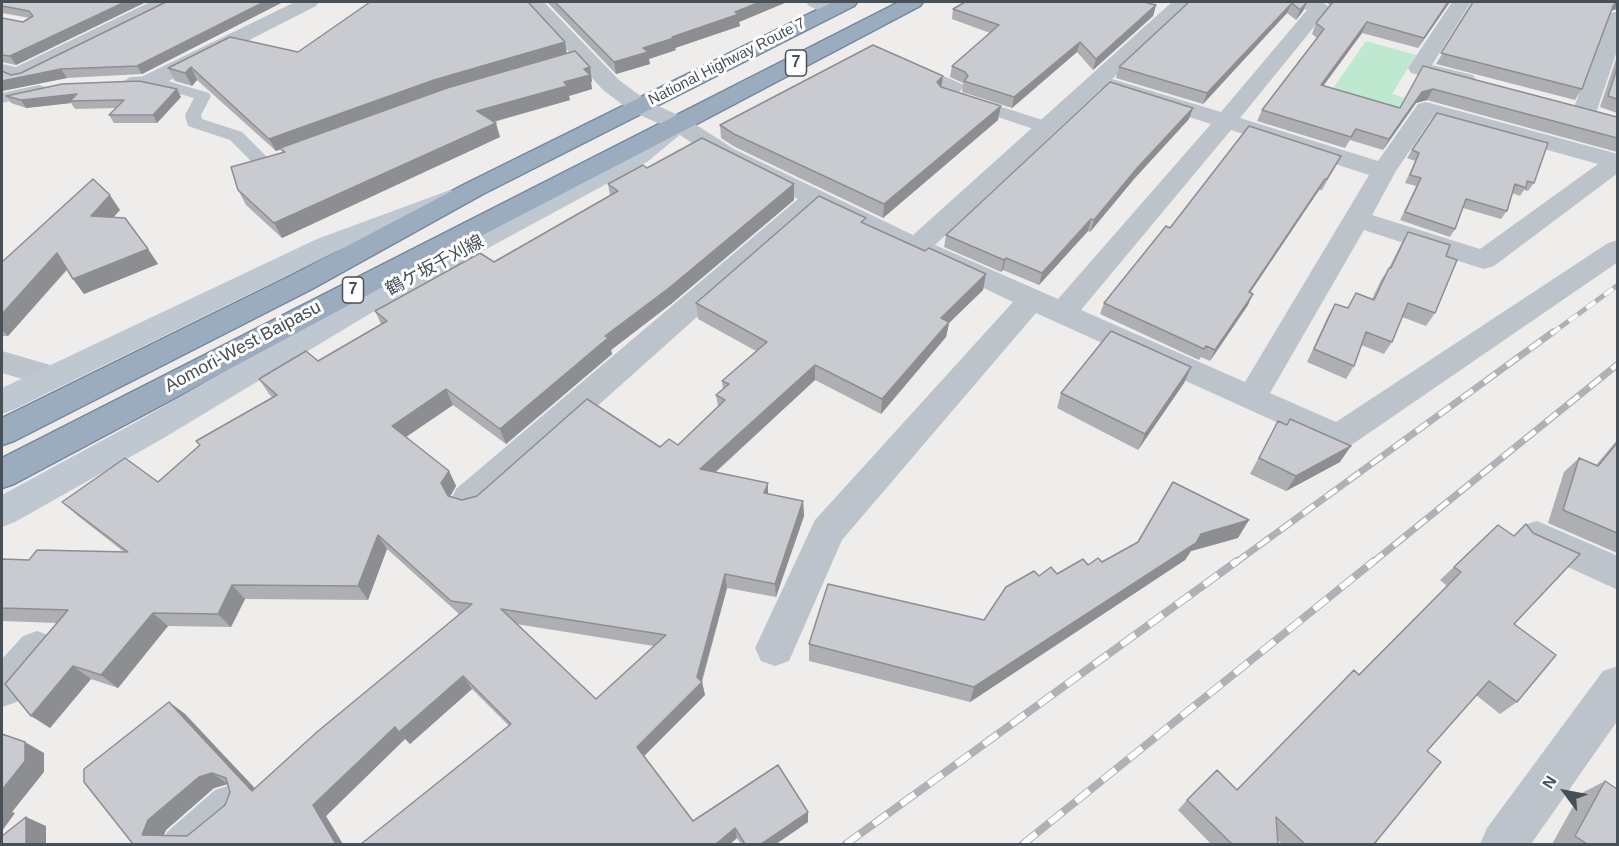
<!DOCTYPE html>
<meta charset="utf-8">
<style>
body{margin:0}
#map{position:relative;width:1619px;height:846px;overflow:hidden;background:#efecec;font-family:Arial,sans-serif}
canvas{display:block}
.frame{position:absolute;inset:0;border:3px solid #474f57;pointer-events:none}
.north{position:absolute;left:1535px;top:762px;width:60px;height:60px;-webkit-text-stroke:4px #fff;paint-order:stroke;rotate:302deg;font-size:16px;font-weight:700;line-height:24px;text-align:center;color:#474f57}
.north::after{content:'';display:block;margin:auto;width:21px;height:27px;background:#474f57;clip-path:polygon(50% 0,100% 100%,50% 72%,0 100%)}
</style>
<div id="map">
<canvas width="1619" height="846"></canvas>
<div class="frame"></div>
<div class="north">N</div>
</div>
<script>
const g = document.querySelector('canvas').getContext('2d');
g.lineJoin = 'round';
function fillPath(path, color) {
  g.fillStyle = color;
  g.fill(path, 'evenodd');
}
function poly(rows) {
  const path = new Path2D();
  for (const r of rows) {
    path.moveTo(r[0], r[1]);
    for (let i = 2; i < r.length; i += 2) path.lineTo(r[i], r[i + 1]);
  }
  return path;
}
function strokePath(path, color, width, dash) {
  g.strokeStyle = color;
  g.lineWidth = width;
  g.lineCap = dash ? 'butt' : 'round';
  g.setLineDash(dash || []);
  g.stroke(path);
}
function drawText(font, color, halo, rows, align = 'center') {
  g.font = font + ' Arial,"Noto Sans JP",sans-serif';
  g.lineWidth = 6;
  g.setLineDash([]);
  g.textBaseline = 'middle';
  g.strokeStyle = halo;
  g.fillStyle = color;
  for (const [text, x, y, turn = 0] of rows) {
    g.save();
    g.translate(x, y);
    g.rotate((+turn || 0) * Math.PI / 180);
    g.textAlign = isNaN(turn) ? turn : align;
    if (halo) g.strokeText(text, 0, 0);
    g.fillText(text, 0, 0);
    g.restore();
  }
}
const green = poly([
 [1366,41,1416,55,1392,94,1411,100,1402,116,1329,94]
]);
const service = poly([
 [914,63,962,84,964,87,958,93,1052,123,1055,127,1052,131,1046,132,1040,131,940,98,938,95,945,88,908,71,906,68,908,65,914,63],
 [151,76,209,93,211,96,201,115,202,119,242,132,267,157,289,150,295,151,298,155,295,159,270,168,258,168,230,140,188,126,185,115,194,98,151,86,130,87,122,82,130,77,151,76],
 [39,85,45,87,47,90,45,93,2,103,2,93,39,85],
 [227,786,239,790,243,802,239,814,204,844,162,844,167,832,215,790,227,786]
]);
const minor = poly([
 [150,2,175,2,172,6,26,79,18,81,2,76,2,64,16,67,150,2],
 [295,2,319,2,316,6,159,86,151,88,143,86,140,81,143,76,295,2],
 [806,2,830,2,841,10,838,14,831,16,809,6,806,2],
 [1172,2,1193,2,1112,79,1221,112,1307,10,1294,6,1292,2,1322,2,1330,7,1327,11,1240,118,1378,161,1418,104,1426,102,1618,154,1618,173,1494,266,1484,269,1474,266,1364,230,1270,393,1336,422,1608,243,1618,240,1618,262,1350,446,1338,450,1036,313,842,540,789,661,775,666,761,661,755,648,815,520,1013,302,818,209,482,509,469,513,456,509,451,499,456,489,798,199,716,159,671,129,631,111,628,106,631,101,639,99,647,101,687,119,734,149,913,235,1172,2],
 [1101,89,1211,124,1058,299,935,245,1101,89],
 [1432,118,1598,164,1480,249,1372,215,1396,171,1432,118],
 [1231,130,1369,175,1245,382,1081,310,1231,130],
 [1452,2,1471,2,1432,65,1473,75,1476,80,1473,85,1465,87,1411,73,1408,68,1452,2],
 [1618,11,1618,48,1596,113,1592,118,1584,120,1576,118,1572,113,1608,17,1611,13,1618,11],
 [2,351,64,369,69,377,64,385,53,388,2,373,2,351],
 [1537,521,1618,556,1618,590,1524,547,1519,536,1524,525,1537,521],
 [37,631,51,636,57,649,51,662,17,702,2,707,2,659,23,636,37,631],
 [1618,666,1618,720,1531,844,1480,844,1487,828,1603,671,1618,666]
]);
const tertiary = poly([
 [524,2,544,2,619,80,647,101,650,106,647,111,639,113,631,111,603,90,524,2]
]);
const secondary = poly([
 [679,117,687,119,691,124,687,129,647,162,396,298,162,439,15,522,2,527,2,495,138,421,376,284,629,152,671,119,679,117],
 [450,190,459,193,463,198,459,203,337,251,13,410,2,414,2,388,317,239,450,190]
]);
const trunk = poly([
 [833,2,857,2,854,6,483,194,312,289,14,441,2,445,2,418,292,275,465,184,833,2],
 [899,2,923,2,920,6,687,129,381,288,14,484,2,488,2,458,899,2]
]);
const railFar2 = poly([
 [1551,334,1618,285]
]);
const railFar1 = poly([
 [1235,563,1553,332],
 [1372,563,1618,364]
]);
const rail = poly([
 [846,844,1237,561],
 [1023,844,1374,561]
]);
const wall = poly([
 [2,2,146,2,16,65,2,62,2,18,23,22,30,18,2,13],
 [166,2,283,2,142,74,67,78,2,91,2,71,11,75,21,73],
 [547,2,787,2,739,22,740,26,675,48,676,50,649,59,650,64,616,74],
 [1189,2,1307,2,1303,11,1296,20,1287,13,1203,104,1116,78,1119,67],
 [1325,2,1450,2,1418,48,1362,33,1323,86,1400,108,1423,66,1617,117,1617,152,1427,100,1416,103,1383,150,1350,140,1345,148,1257,121,1262,110,1317,38,1312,34,1316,23,1330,5],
 [1472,2,1617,2,1617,9,1611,11,1582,89,1575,100,1436,64,1473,3],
 [1156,5,1153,16,1093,70,1077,52,1012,108,962,92,963,83,950,77,952,66,990,33,952,19,953,9],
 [298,52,567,53,590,67,592,82,591,82,592,89,569,96,570,100,494,122,500,137,282,238,246,205,238,190,283,153,281,149,276,151,197,80,192,86,175,81,168,68],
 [1617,56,1617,113,1600,107],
 [941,87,998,120,883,218,735,147,721,138,720,125],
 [6,96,181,97,157,123,114,123,109,115,117,108,75,109,71,103,26,108,11,103],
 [1189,119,1134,179,1090,232,1088,231,1039,285,1003,270,1001,272,944,247,946,235],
 [1412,150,1534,183,1528,191,1524,190,1520,196,1512,193,1507,211,1501,219,1463,208,1455,229,1450,237,1400,220,1416,186,1405,183,1415,161,1407,158],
 [1341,156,1322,190,1319,190,1250,293,1248,305,1210,361,1201,357,1199,360,1100,314,1104,303,1170,228],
 [647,168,794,200,671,304,611,350,612,354,506,444,453,405,406,437,449,471,456,486,450,497,462,500,660,447,678,445,718,406,716,395,723,389,722,381,756,351,698,319,696,303,865,224,925,251,986,274,983,290,949,323,946,337,881,414,815,380,715,473,768,494,803,501,804,516,776,597,727,588,702,682,705,695,644,756,693,821,808,822,776,844,741,844,737,838,730,844,509,726,472,689,410,744,405,739,326,816,133,844,169,702,185,714,255,789,459,614,387,549,368,600,245,599,231,627,168,626,118,688,91,679,50,728,57,623,2,621,2,559,29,560,124,552,78,516,62,502,158,482,272,397,269,394,259,379,318,361,381,324,375,311,494,262,610,195,608,184],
 [516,624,654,646,596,699],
 [228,784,230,792,225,805,187,836,164,835,166,830,214,788],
 [120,210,113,217,148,249,158,264,84,294,73,279,67,270,8,336,2,336,2,262],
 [1408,232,1446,256,1435,313,1426,326,1402,317,1392,342,1384,354,1361,345,1354,366,1346,379,1307,362,1328,316,1335,304,1347,308,1356,293,1372,299,1381,280,1389,268,1401,244],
 [1191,367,1184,383,1138,450,1057,408,1061,393],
 [1290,419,1340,462,1286,491,1250,474,1278,421,1287,425],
 [1617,440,1617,553,1548,523,1564,472,1579,458,1596,465],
 [1498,525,1514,624,1517,702,1500,714,1476,695,1427,751,1374,844,1282,844,1278,840,1278,844,1211,844,1178,810,1187,800,1237,789,1359,674,1447,586,1440,580],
 [1238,538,1191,551,1185,560,970,702,809,661,809,644,984,620,1039,576,1057,574,1088,565],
 [1605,781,1617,844,1552,844,1580,794]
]);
const shadedWall = poly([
 [125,2,146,2,16,65,10,56],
 [264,2,283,2,142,74,137,66],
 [760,2,787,2,739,22,740,26,675,48,676,50,649,59,650,64,616,74,614,62,643,48],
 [1307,2,1303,11,1296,20,1300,10],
 [1448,2,1450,2,1418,48,1424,38],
 [1616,2,1617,2,1617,9,1610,11,1606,16],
 [1292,3,1287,13,1203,104,1207,93],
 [1156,5,1153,16,1093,70,1096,59],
 [1367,22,1362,33,1316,96,1321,85],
 [565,42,567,54,438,92,276,151,269,139,434,80],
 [1080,42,1077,52,1012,108,1014,97],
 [191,67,197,80,192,86,185,73],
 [590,67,592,82,591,82,592,89,569,96,570,100,481,125,477,111,564,82,584,69],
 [61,69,67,78,2,91,2,81],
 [943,76,941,89,937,82],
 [177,89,181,97,157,123,153,115],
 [1433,89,1427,100,1416,103,1383,150,1389,139,1422,92],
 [77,94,70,101,71,103,26,108,21,100],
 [1001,106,998,120,883,218,884,204],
 [1193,108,1189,119,1134,179,1090,232,1094,220,1138,167],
 [496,123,500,137,282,238,274,223],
 [1325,179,1319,190,1243,303,1249,292],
 [794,184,794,200,671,304,611,350,612,354,506,444,500,429,605,336],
 [110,195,120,210,102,230,91,216],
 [1091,219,1088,231,1039,285,1042,273],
 [148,249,158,264,84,294,73,279],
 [57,253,68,268,8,336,2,330,2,314],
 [1006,258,1003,270,1001,272,1004,260],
 [986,274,983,290,949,323,946,337,881,414,882,399,941,318],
 [1253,294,1248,305,1210,361,1215,350],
 [815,365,815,380,702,484,700,469],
 [1191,367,1184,383,1138,450,1145,434],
 [446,389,453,405,400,441,392,426],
 [1351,446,1340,462,1286,491,1296,476],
 [449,471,456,486,449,498,441,483],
 [768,483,768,498,764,493],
 [803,501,804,516,776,597,775,584],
 [1249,520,1238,538,1191,551,1185,560,970,702,974,687,1201,534],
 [378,535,387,549,368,600,358,586],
 [725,574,727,588,701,683,702,682,705,695,641,759,637,747,697,677],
 [232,585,245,599,231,627,218,614],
 [153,613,168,626,118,688,101,675],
 [73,666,91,679,50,728,31,716],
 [463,676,472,689,410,744,399,732],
 [169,702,185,714,267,801,252,791],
 [395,727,405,739,326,816,343,844,336,844,313,805],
 [25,742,44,753,44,772,12,812,15,813,2,831,2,790],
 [212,773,228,784,214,788,166,830,160,844,142,835,148,820,199,777],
 [808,812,808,822,776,844,761,844],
 [26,817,46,826,46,844,26,844],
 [735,828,737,838,730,844,716,844]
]);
const building = poly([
 [2,2,125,2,10,56,2,55,2,18,23,22,33,16,29,11,2,6,2,2],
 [166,2,264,2,137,66,61,69,2,81,2,71,11,75,21,73,166,2],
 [370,2,528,2,565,42,434,80,269,139,191,67,185,73,168,68,230,37,298,52,370,2],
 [555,2,760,2,735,12,739,14,672,37,674,38,643,48,648,52,614,62,555,2],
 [965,2,1144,2,1156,5,1096,59,1080,42,1014,97,964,81,968,76,965,72,952,66,999,25,953,9,965,2],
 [1189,2,1307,2,1300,10,1292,3,1207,93,1119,67,1189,2],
 [1333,2,1448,2,1424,38,1367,22,1321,85,1400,108,1423,66,1617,117,1617,138,1433,89,1422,92,1389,139,1356,129,1351,137,1262,110,1324,29,1316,23,1333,2],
 [1473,2,1616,2,1613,6,1582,89,1441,53,1473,2],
 [873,45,943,76,937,82,941,87,1001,106,884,204,734,134,720,125,873,45],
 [575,51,590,67,584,69,590,75,564,82,567,86,477,111,496,123,274,223,238,190,231,167,285,152,280,148,447,88,575,51],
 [1617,68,1617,99,1608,96,1617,68],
 [139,81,177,89,153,115,109,115,124,100,70,101,77,94,21,100,6,96,62,84,139,81],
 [1110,82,1193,108,1138,167,1094,220,1091,219,1042,273,1006,258,1004,260,946,235,1110,82],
 [1437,113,1548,143,1534,183,1527,181,1526,188,1515,184,1507,211,1466,199,1455,229,1405,212,1421,178,1410,175,1419,153,1412,150,1437,113],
 [1249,126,1341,156,1327,179,1325,179,1249,292,1253,294,1215,350,1206,346,1204,349,1104,303,1166,226,1170,228,1249,126],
 [702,138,794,184,669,288,605,336,608,338,500,429,446,389,392,426,449,471,441,483,448,496,462,500,477,496,587,399,660,447,669,439,678,445,725,400,716,395,729,384,722,381,767,342,696,303,819,196,866,218,861,222,925,251,929,248,986,274,941,318,949,322,882,399,815,365,700,469,768,483,764,493,803,501,775,584,725,574,697,677,702,682,637,747,693,821,778,765,808,812,761,844,745,844,735,828,716,844,361,844,511,724,463,676,399,732,395,727,313,805,336,844,133,844,84,782,84,769,169,702,252,791,317,732,472,604,451,601,378,535,358,586,232,585,218,614,153,613,101,675,73,666,31,716,5,684,68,610,2,608,2,559,29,560,37,550,128,552,62,502,125,458,158,482,200,445,196,441,277,395,259,379,306,351,318,361,387,321,375,311,480,253,494,262,618,191,608,184,643,165,647,168,702,138],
 [501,609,666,635,596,699,501,609],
 [212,773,226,778,230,792,225,805,187,836,142,835,148,820,199,777,212,773],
 [93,179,110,195,91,216,125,218,148,249,73,279,57,253,2,314,2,262,93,179],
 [1408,232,1450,245,1446,256,1457,260,1435,313,1408,303,1392,342,1366,332,1354,366,1314,349,1335,304,1348,308,1356,293,1374,300,1389,268,1391,268,1408,232],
 [1111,331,1191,367,1145,434,1061,393,1111,331],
 [1290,419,1351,446,1296,476,1259,458,1278,421,1287,425,1290,419],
 [1617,443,1617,533,1563,510,1579,458,1598,466,1617,443],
 [1173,482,1249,520,1201,534,1196,543,974,687,809,644,828,584,984,620,1006,587,1034,571,1039,576,1051,567,1057,574,1083,559,1088,565,1098,558,1102,562,1138,542,1173,482],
 [1526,524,1533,533,1580,554,1514,624,1556,655,1517,702,1489,681,1427,751,1441,762,1374,844,1305,844,1276,817,1278,844,1232,844,1187,800,1217,770,1237,790,1354,670,1359,675,1461,572,1454,567,1498,525,1514,536,1526,524],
 [2,734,25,742,25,761,2,790,2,734],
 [1605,781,1617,789,1617,844,1587,844,1575,836,1605,781],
 [26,817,26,844,2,844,2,836,26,817]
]);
const farStreetnames = [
 ["National Highway Route 7",727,62,-27]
];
const shields = [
 [796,63,21],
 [353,290,21]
];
const shieldNames = [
 ["7",796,63],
 ["7",353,290]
];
const streetNames = [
 ["鶴ケ坂千刈線",435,266,-28],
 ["Aomori-West Baipasu",243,347,-28]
];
fillPath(green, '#bee8d0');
strokePath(trunk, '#7488a1', 3);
fillPath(service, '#bcc3ca');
fillPath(minor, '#bcc3ca');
fillPath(tertiary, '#bcc3ca');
fillPath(secondary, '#bfc7d1');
fillPath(trunk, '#9cacbf');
strokePath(railFar2, '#afb1b6', 5);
strokePath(railFar1, '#afb1b6', 7);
strokePath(rail, '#afb1b6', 8);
strokePath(railFar2, '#fff', 4, [11]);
strokePath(railFar1, '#fff', 4.5, [14]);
strokePath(rail, '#fff', 6, [17]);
fillPath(wall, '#aeafb3');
fillPath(shadedWall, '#8d8e92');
fillPath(building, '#cacbd0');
strokePath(building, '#8d8e92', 1.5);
drawText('15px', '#474f57', '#fff', farStreetnames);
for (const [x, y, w] of shields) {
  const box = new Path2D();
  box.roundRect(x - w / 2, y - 13, w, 26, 4.5);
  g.fillStyle = '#fff';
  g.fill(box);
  strokePath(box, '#474f57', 1.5);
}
drawText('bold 16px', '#474f57', null, shieldNames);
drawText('18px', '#474f57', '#fff', streetNames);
</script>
